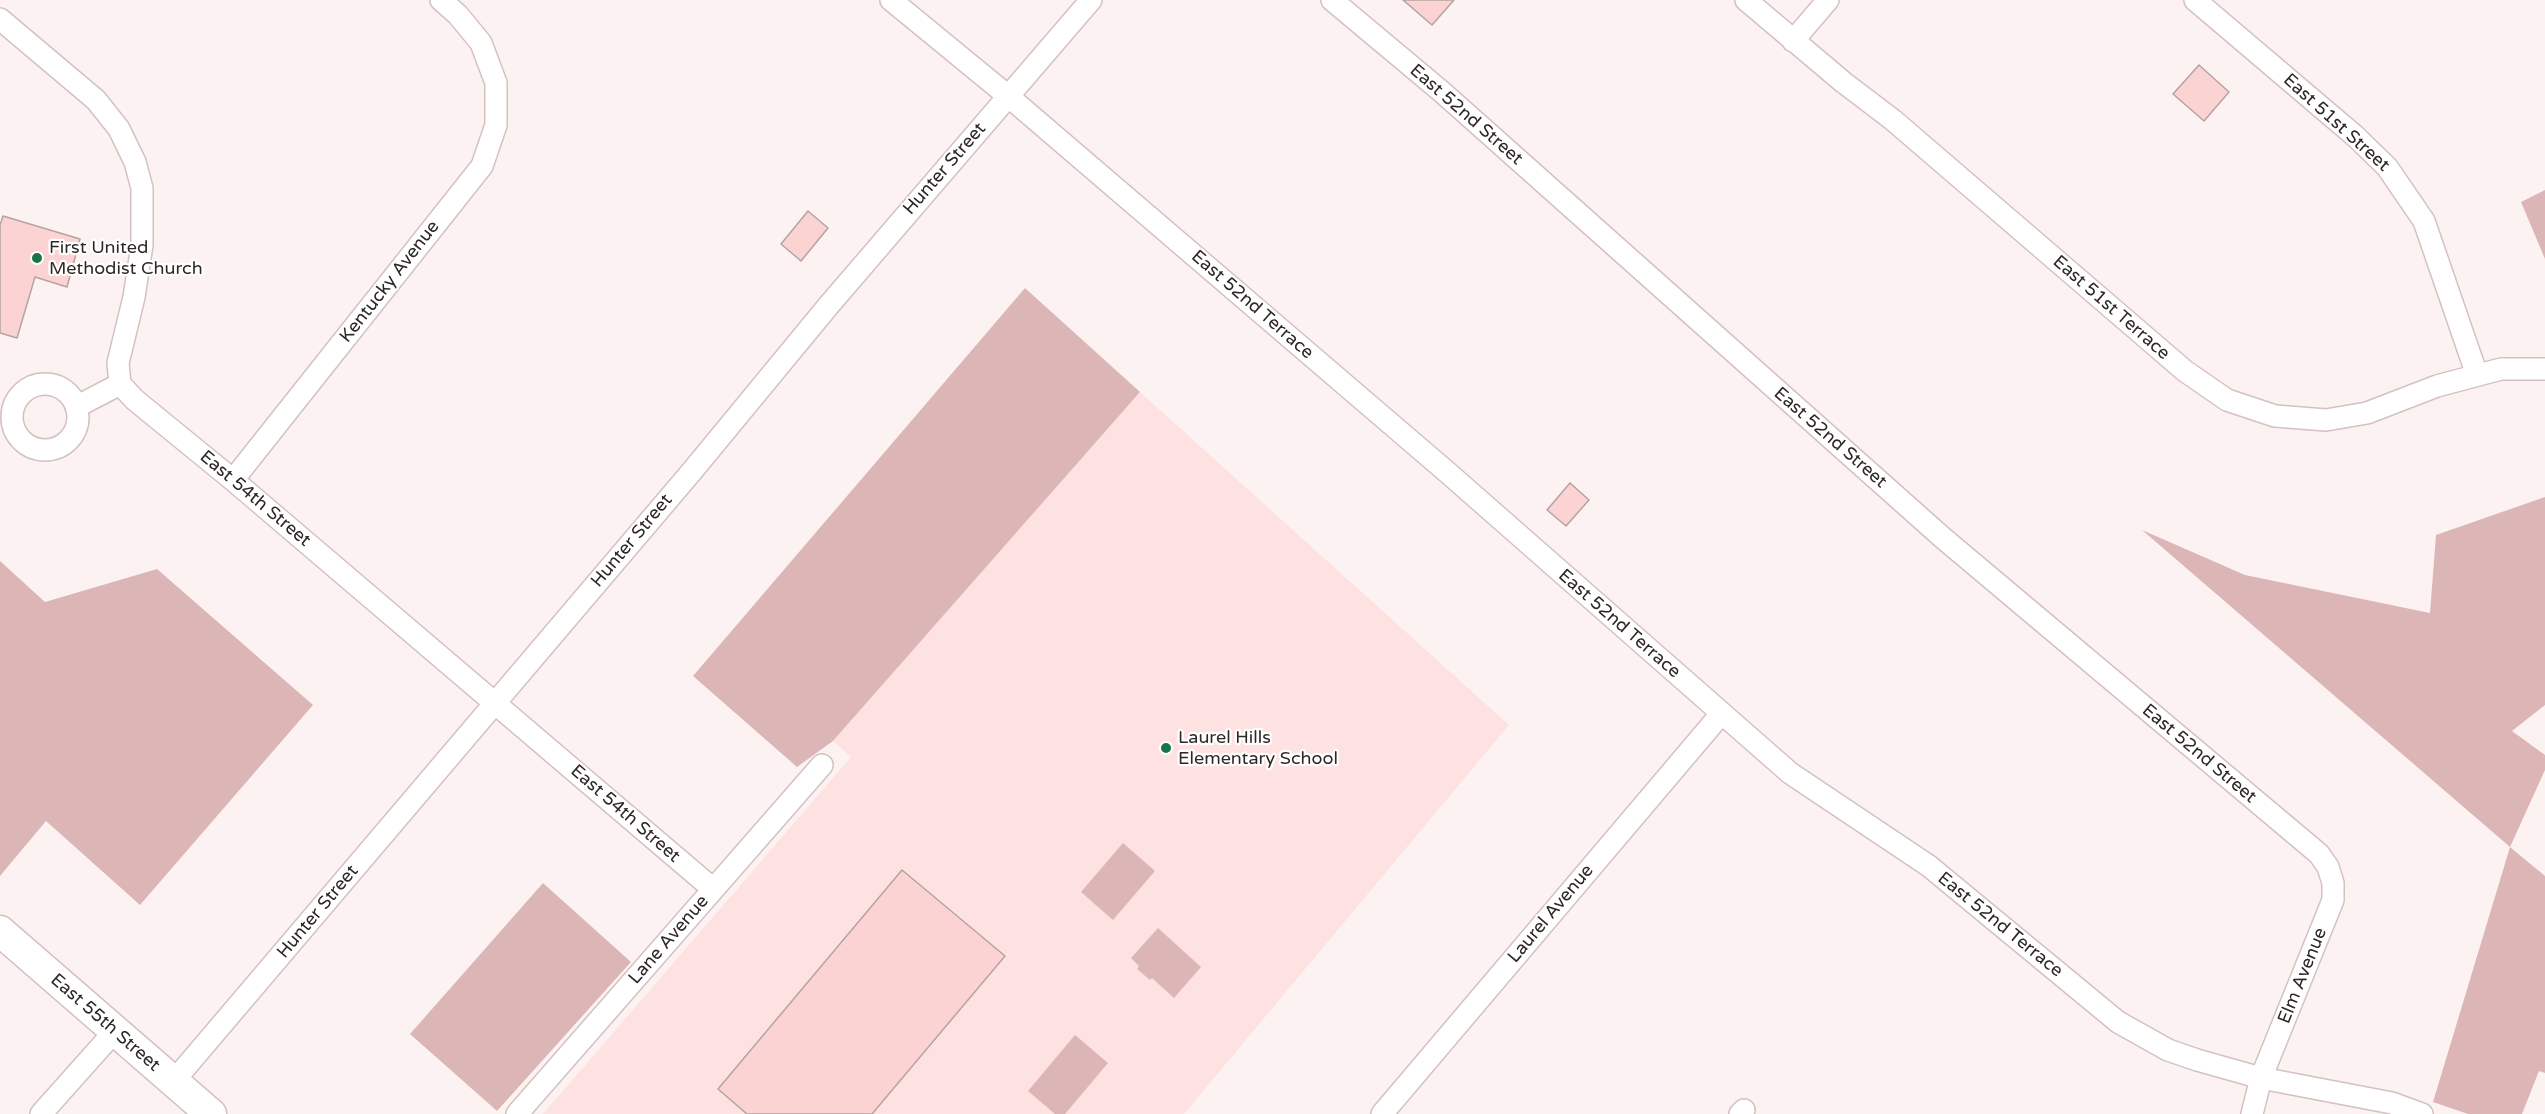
<!DOCTYPE html>
<style>
body{margin:0}
canvas{display:block;background:#fdf2f2}
</style>
<canvas width="2545" height="1114"></canvas>
<script>
const g = document.querySelector('canvas').getContext('2d');
g.lineJoin = 'round';
function fillPath(path, color) {
  g.fillStyle = color;
  g.fill(path, 'evenodd');
}
function poly(rows) {
  const path = new Path2D();
  for (const r of rows) {
    if (r.length === 3) {
      path.moveTo(r[0] + r[2], r[1]);
      path.arc(r[0], r[1], r[2], 0, 2 * Math.PI);
      continue;
    }
    path.moveTo(r[0], r[1]);
    for (let i = 2; i < r.length; i += 2) path.lineTo(r[i], r[i + 1]);
  }
  return path;
}
function strokePath(path, color, width, dash) {
  g.strokeStyle = color;
  g.lineWidth = width;
  g.lineCap = dash ? 'butt' : 'round';
  g.setLineDash(dash || []);
  g.stroke(path);
}
function drawText(font, color, halo, rows, align = 'center') {
  g.font = font + ' "Varela Round",sans-serif';
  g.lineWidth = 4.5;
  g.setLineDash([]);
  g.textBaseline = 'middle';
  g.strokeStyle = halo;
  g.fillStyle = color;
  for (const [text, x, y, turn = 0] of rows) {
    g.save();
    g.translate(x, y);
    g.rotate((+turn || 0) * Math.PI / 180);
    g.textAlign = isNaN(turn) ? turn : align;
    if (halo) g.strokeText(text, 0, 0);
    g.fillText(text, 0, 0);
    g.restore();
  }
}
const built = poly([
 [1140,392,1509,725,1184,1114,543,1114,851,757,833,741]
]);
const green = poly([
 [2545,190,2545,259,2521,202],
 [1025,288,1140,392,833,741,797,767,693,676],
 [2545,497,2545,705,2512,731,2545,755,2545,770,2510,847,2545,876,2545,1073,2539,1071,2522,1114,2468,1114,2433,1102,2510,847,2142,530,2245,575,2430,613,2436,535],
 [0,561,45,602,157,569,313,705,140,905,46,821,0,876],
 [1123,843,1155,871,1113,920,1081,892],
 [543,883,631,962,497,1111,410,1034],
 [1158,928,1201,967,1174,998,1152,978,1150,980,1137,969,1139,966,1131,958],
 [1075,1035,1108,1063,1065,1114,1055,1114,1028,1091]
]);
const building = poly([
 [1403,0,1454,0,1432,25,1403,0],
 [2199,65,2229,92,2204,121,2173,94,2199,65],
 [808,211,828,228,801,261,781,244,808,211],
 [3,216,80,239,67,287,35,277,17,338,0,333,0,225,3,216],
 [1570,483,1589,500,1566,526,1547,510,1570,483],
 [902,870,1005,956,872,1114,747,1114,718,1089,902,870]
]);
const street = poly([
 [891,0,1008,96,1447,472,1790,773,1929,866,2118,1022,2168,1050,2197,1060,2261,1078,2392,1103,2422,1114],
 [1332,0,1442,92,1943,538,2319,854,2328,867,2333,883,2333,900,2261,1078,2252,1114],
 [1746,0,1843,82,1893,120,2185,371,2227,400,2275,416,2326,420,2367,413,2437,386,2501,369,2545,369],
 [2195,0,2355,136,2387,167,2424,221,2477,375],
 [0,19,96,100,119,129,135,162,142,188,142,245,134,297,118,363,120,384,135,400,233,480,713,889],
 [1793,41,1828,0],
 [45,417,33],
 [76,407,120,384],
 [233,480,482,166,496,125,496,83,481,43,458,15,441,0],
 [173,1082,693,470,829,305,1091,0],
 [41,1114,115,1031],
 [517,1114,822,765],
 [1382,1114,1721,714],
 [1740,1114,1744,1110]
]);
const secondary = poly([
 [0,931,211,1114]
]);
const markers = [
 [37,258,6,"#197449"],
 [1166,748,6,"#197449"]
];
const streetNames = [
 ["East 52nd Street",1466,115,41],
 ["East 51st Street",2336,123,42],
 ["Hunter Street",945,169,-49],
 ["Kentucky Avenue",390,282,-52],
 ["East 52nd Terrace",1252,305,41],
 ["East 51st Terrace",2111,308,41],
 ["East 52nd Street",1830,438,41],
 ["East 54th Street",255,499,40],
 ["Hunter Street",632,541,-50],
 ["East 52nd Terrace",1619,624,41],
 ["East 52nd Street",2199,754,40],
 ["East 54th Street",625,814,41],
 ["Hunter Street",318,912,-50],
 ["Laurel Avenue",1551,914,-50],
 ["East 52nd Terrace",2000,925,39],
 ["Lane Avenue",669,940,-49],
 ["Elm Avenue",2303,976,-68],
 ["East 55th Street",105,1023,41]
];
const poiNames = [
 ["First United",49,248],
 ["Methodist Church",49,269],
 ["Laurel Hills",1178,738],
 ["Elementary School",1178,759]
];
fillPath(built, '#fee2e2');
fillPath(green, '#dcb6b6');
fillPath(building, '#fcd3d3');
strokePath(building, '#b5a3a3', 1.5);
strokePath(street, '#d4c1c1', 24);
strokePath(secondary, '#d4c1c1', 33);
strokePath(street, '#fff', 21);
strokePath(secondary, '#fff', 30);
for (const [x, y, r, color] of markers) {
  const dot = new Path2D();
  dot.arc(x, y, r, 0, 2 * Math.PI);
  g.fillStyle = color;
  g.fill(dot);
  strokePath(dot, '#fff', 2);
}
drawText('18px', '#2e2727', '#fff', streetNames);
drawText('18px', '#2e2727', '#fff', poiNames, 'left');
</script>
